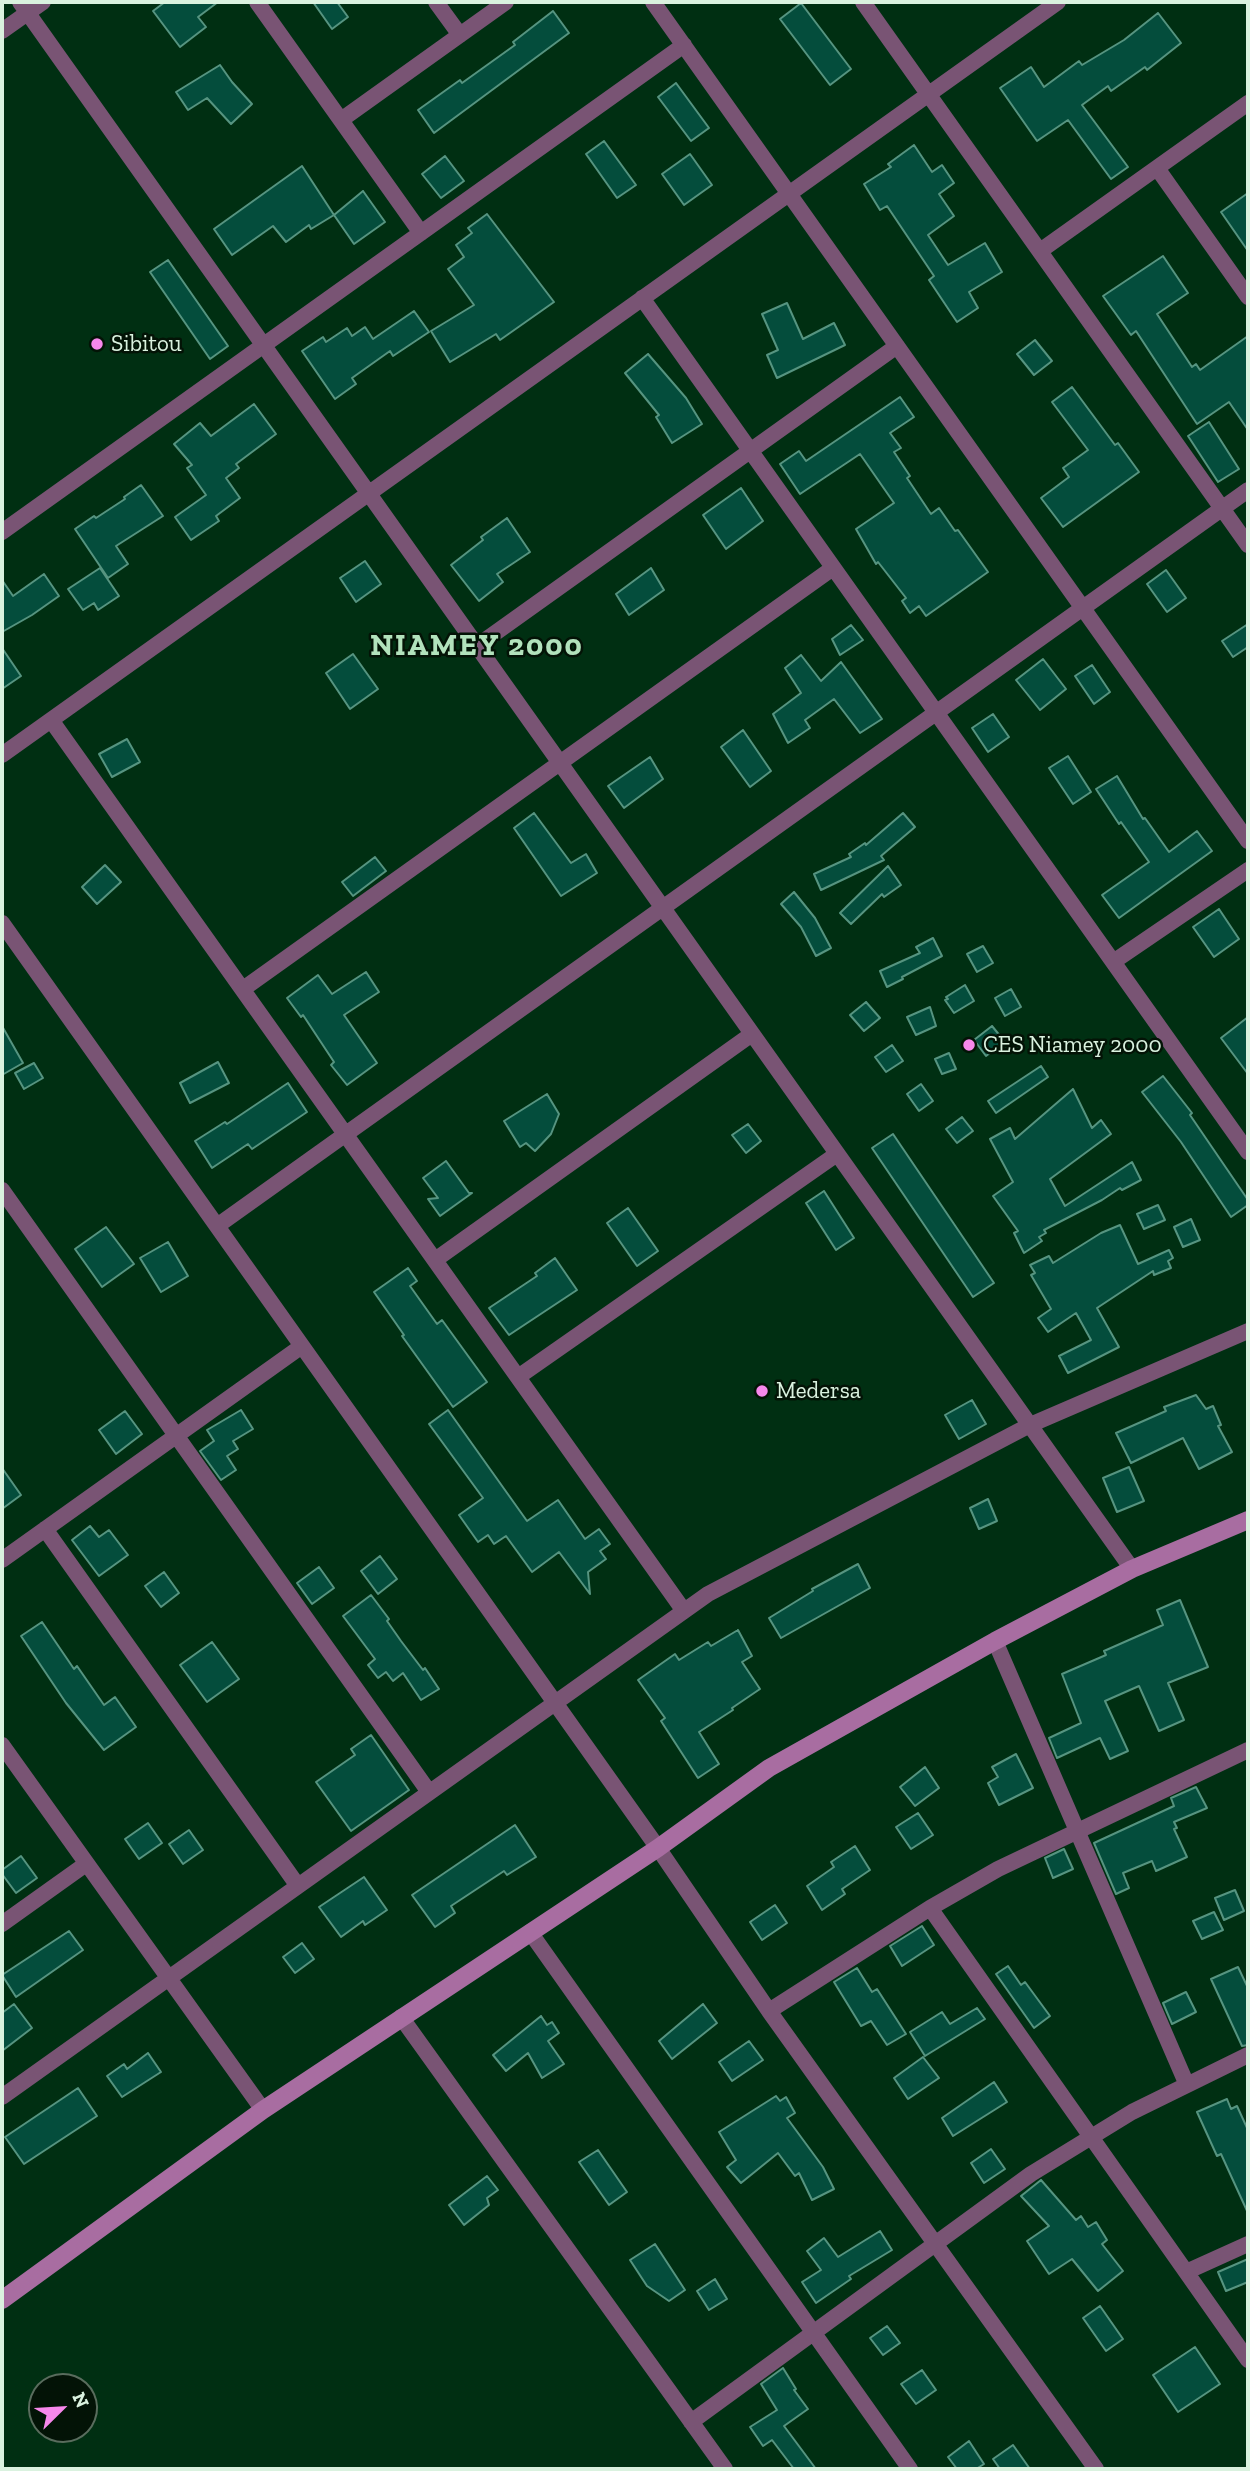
<!DOCTYPE html>
<style>
body{margin:0}
#map{position:relative;width:1250px;height:2471px;overflow:hidden;background:#002f12;font-family:"Zilla Slab",serif}
canvas{display:block}
.frame{position:absolute;inset:0;border:4px solid #daf2df;pointer-events:none}
.north{position:absolute;left:28px;top:2373px;width:70px;height:70px;box-sizing:border-box;background:#031306;border:2px solid #596c5d;border-radius:50%;rotate:66deg;font-size:19px;font-weight:700;line-height:28px;text-align:center;color:#daf2df}
.north::after{content:'';display:block;margin:auto;width:24px;height:32px;background:#f788eb;clip-path:polygon(50% 0,100% 100%,50% 72%,0 100%)}
</style>
<div id="map">
<canvas width="1250" height="2471"></canvas>
<div class="frame"></div>
<div class="north">N</div>
</div>
<script>
const g = document.querySelector('canvas').getContext('2d');
g.lineJoin = 'round';
function fillPath(path, color) {
  g.fillStyle = color;
  g.fill(path, 'evenodd');
}
function poly(rows) {
  const path = new Path2D();
  for (const r of rows) {
    path.moveTo(r[0], r[1]);
    for (let i = 2; i < r.length; i += 2) path.lineTo(r[i], r[i + 1]);
  }
  return path;
}
function strokePath(path, color, width, dash) {
  g.strokeStyle = color;
  g.lineWidth = width;
  g.lineCap = dash ? 'butt' : 'round';
  g.setLineDash(dash || []);
  g.stroke(path);
}
function drawText(font, color, halo, rows, align = 'center') {
  g.font = font + ' "Zilla Slab",serif';
  g.lineWidth = 5;
  g.setLineDash([]);
  g.textBaseline = 'middle';
  g.strokeStyle = halo;
  g.fillStyle = color;
  for (const [text, x, y, turn = 0] of rows) {
    g.save();
    g.translate(x, y);
    g.rotate((+turn || 0) * Math.PI / 180);
    g.textAlign = isNaN(turn) ? turn : align;
    if (halo) g.strokeText(text, 0, 0);
    g.fillText(text, 0, 0);
    g.restore();
  }
}
const building = poly([
 [165,2,218,2,198,17,206,27,180,47,153,11,165,2],
 [313,2,337,2,348,17,332,29,313,2],
 [801,3,851,69,830,85,780,19,801,3],
 [553,11,569,33,434,133,418,110,460,80,462,83,515,45,513,42,553,11],
 [1158,13,1181,43,1147,70,1145,67,1111,91,1108,86,1082,105,1128,167,1111,179,1068,120,1037,141,1000,88,1031,67,1044,87,1079,61,1082,65,1124,40,1158,13],
 [220,65,232,82,252,104,231,124,207,98,188,110,176,92,220,65],
 [676,83,709,128,691,141,658,97,676,83],
 [604,141,636,185,617,198,586,154,604,141],
 [914,145,932,172,942,165,954,183,939,194,954,216,928,235,948,265,985,243,1002,272,969,292,978,308,957,322,929,280,934,276,887,206,880,210,864,184,891,167,888,164,914,145],
 [690,154,712,185,684,205,662,174,690,154],
 [445,156,464,181,441,198,422,174,445,156],
 [302,166,334,215,311,229,309,225,286,242,273,226,232,255,214,229,302,166],
 [363,191,385,222,354,244,334,215,363,191],
 [1248,193,1248,251,1221,212,1248,193],
 [487,214,554,302,500,340,496,334,450,362,431,331,474,305,448,269,464,257,456,245,472,233,468,228,487,214],
 [1163,256,1188,293,1157,314,1192,367,1196,364,1200,370,1248,336,1248,430,1229,402,1197,424,1136,331,1131,335,1103,296,1163,256],
 [168,260,228,346,210,359,150,272,168,260],
 [787,303,803,339,834,323,845,345,777,378,767,355,778,350,762,314,787,303],
 [414,311,429,332,393,356,390,351,352,378,356,384,335,399,302,351,323,337,326,342,347,328,352,336,365,327,373,339,414,311],
 [1035,340,1052,361,1034,375,1017,354,1035,340],
 [648,354,686,398,702,424,672,443,656,417,659,415,625,373,648,354],
 [1072,387,1115,445,1118,443,1139,472,1063,527,1041,498,1069,477,1063,468,1088,450,1052,402,1072,387],
 [900,397,914,417,890,433,901,448,894,452,910,476,907,478,931,514,939,508,955,531,958,530,988,572,926,616,919,606,910,613,902,601,906,598,878,562,876,564,856,529,894,503,860,454,800,494,780,464,799,451,806,461,900,397],
 [254,404,276,434,236,464,239,468,226,478,240,498,216,516,219,521,191,540,175,517,206,495,187,468,192,465,174,444,200,423,211,436,254,404],
 [1209,422,1239,469,1218,482,1188,436,1209,422],
 [141,485,163,516,116,546,128,564,108,578,75,529,94,516,96,518,125,499,124,497,141,485],
 [741,488,763,521,726,549,703,515,741,488],
 [507,518,530,552,497,574,503,582,479,601,451,565,483,540,481,537,507,518],
 [365,561,381,584,356,602,340,578,365,561],
 [100,568,119,596,98,610,94,603,83,610,68,589,100,568],
 [651,568,664,590,629,615,616,594,651,568],
 [1166,570,1186,598,1167,612,1147,584,1166,570],
 [44,574,59,596,32,615,2,632,2,580,13,596,44,574],
 [1248,624,1248,647,1233,657,1222,641,1248,624],
 [851,625,863,640,840,655,832,639,851,625],
 [2,648,21,676,2,689,2,648],
 [353,654,378,689,350,709,326,673,353,654],
 [801,655,821,681,841,662,882,719,860,733,834,699,805,720,810,728,788,743,773,714,801,693,785,668,801,655],
 [1043,659,1066,689,1040,710,1016,680,1043,659],
 [1092,665,1110,692,1094,704,1075,676,1092,665],
 [993,714,1009,737,988,752,972,728,993,714],
 [743,730,771,771,750,787,721,747,743,730],
 [127,739,140,762,112,777,99,754,127,739],
 [1068,756,1091,792,1073,804,1049,768,1068,756],
 [650,757,663,779,624,808,608,786,650,757],
 [1117,776,1143,819,1145,818,1169,852,1197,831,1212,851,1119,918,1102,895,1149,862,1121,822,1119,824,1096,789,1117,776],
 [534,813,571,863,586,854,597,873,561,896,514,828,534,813],
 [903,813,915,827,881,856,884,860,821,890,814,874,851,857,849,854,865,843,866,845,903,813],
 [375,857,386,871,353,896,342,882,375,857],
 [105,865,121,882,97,904,82,887,105,865],
 [888,866,901,885,884,897,882,894,851,924,840,913,888,866],
 [794,892,815,918,831,948,816,956,801,927,781,904,794,892],
 [1219,909,1239,939,1214,957,1193,927,1219,909],
 [933,938,942,956,902,977,903,979,887,987,880,971,920,953,916,947,933,938],
 [983,946,993,963,977,972,967,954,983,946],
 [366,972,379,992,344,1015,377,1063,347,1085,331,1065,334,1062,303,1015,301,1017,287,998,318,975,332,994,366,972],
 [965,985,974,1001,954,1013,945,1000,948,999,946,997,965,985],
 [1011,989,1021,1007,1005,1016,995,998,1011,989],
 [866,1002,880,1018,864,1031,850,1015,866,1002],
 [930,1007,936,1026,916,1035,907,1017,930,1007],
 [1248,1017,1248,1074,1221,1038,1248,1017],
 [2,1026,23,1063,2,1075,2,1026],
 [992,1026,1005,1042,986,1056,974,1040,992,1026],
 [892,1045,903,1061,886,1072,875,1057,892,1045],
 [949,1053,956,1069,942,1074,935,1059,949,1053],
 [218,1062,229,1083,190,1103,180,1083,218,1062],
 [34,1063,43,1078,24,1089,15,1073,34,1063],
 [1041,1066,1048,1077,996,1113,988,1101,1041,1066],
 [1163,1076,1192,1113,1190,1115,1248,1200,1248,1205,1231,1217,1181,1142,1142,1092,1163,1076],
 [288,1083,307,1112,252,1149,248,1144,212,1168,195,1141,225,1122,227,1124,288,1083],
 [921,1084,933,1101,919,1111,907,1094,921,1084],
 [1073,1089,1092,1128,1101,1120,1111,1134,1050,1179,1065,1206,1132,1162,1141,1180,1122,1190,1120,1188,1102,1200,1044,1230,1046,1233,1039,1237,1042,1241,1024,1253,1014,1233,1018,1231,993,1196,1013,1182,990,1139,1010,1128,1015,1139,1073,1089],
 [547,1094,559,1114,551,1134,535,1151,526,1143,520,1147,504,1121,547,1094],
 [962,1117,973,1131,957,1143,946,1129,962,1117],
 [748,1124,761,1141,746,1153,732,1135,748,1124],
 [893,1134,994,1283,973,1297,872,1148,893,1134],
 [446,1161,469,1193,472,1193,440,1216,428,1199,438,1198,423,1178,446,1161],
 [824,1191,854,1238,836,1250,806,1203,824,1191],
 [1158,1205,1165,1220,1144,1229,1137,1214,1158,1205],
 [628,1208,658,1251,637,1266,607,1223,628,1208],
 [1191,1219,1200,1240,1183,1247,1174,1227,1191,1219],
 [1120,1225,1138,1264,1169,1250,1173,1258,1168,1261,1171,1268,1154,1275,1153,1271,1097,1308,1119,1347,1068,1373,1059,1356,1091,1340,1076,1313,1048,1332,1038,1318,1051,1309,1031,1275,1035,1273,1030,1265,1049,1256,1053,1263,1101,1233,1120,1225],
 [106,1227,134,1264,102,1287,75,1249,106,1227],
 [168,1242,188,1276,161,1292,140,1258,168,1242],
 [555,1258,577,1290,509,1335,489,1308,537,1276,535,1273,555,1258],
 [408,1268,417,1281,410,1286,437,1324,442,1320,487,1382,453,1407,402,1336,404,1335,374,1292,408,1268],
 [1196,1395,1206,1409,1213,1406,1221,1425,1218,1426,1232,1452,1199,1469,1183,1438,1131,1463,1116,1433,1166,1411,1164,1407,1196,1395],
 [972,1400,986,1424,959,1439,945,1415,972,1400],
 [241,1410,253,1429,233,1441,238,1449,227,1456,236,1470,221,1480,200,1451,214,1441,207,1430,241,1410],
 [448,1410,527,1521,558,1500,585,1539,599,1529,610,1544,600,1551,606,1559,588,1572,590,1594,559,1552,532,1572,506,1536,494,1544,488,1535,478,1542,459,1515,483,1498,429,1424,448,1410],
 [125,1411,142,1434,116,1454,99,1430,125,1411],
 [1129,1467,1144,1501,1117,1512,1103,1478,1129,1467],
 [2,1468,21,1495,2,1509,2,1468],
 [988,1499,997,1521,979,1529,970,1508,988,1499],
 [90,1526,99,1537,109,1530,128,1555,99,1576,72,1540,90,1526],
 [380,1556,397,1579,378,1594,361,1571,380,1556],
 [858,1564,870,1588,781,1638,769,1618,813,1591,812,1589,858,1564],
 [319,1567,334,1588,312,1604,297,1583,319,1567],
 [164,1572,179,1593,161,1607,145,1586,164,1572],
 [371,1595,389,1619,387,1621,401,1641,423,1670,425,1668,439,1689,421,1700,403,1673,393,1681,386,1672,378,1678,368,1665,375,1659,343,1616,371,1595],
 [1180,1600,1208,1667,1168,1683,1184,1720,1159,1731,1139,1686,1105,1701,1128,1751,1110,1759,1100,1738,1057,1758,1049,1738,1081,1723,1062,1674,1106,1655,1104,1651,1163,1625,1157,1610,1180,1600],
 [42,1622,74,1669,77,1666,104,1705,115,1697,136,1727,104,1750,66,1703,21,1636,42,1622],
 [738,1630,752,1656,742,1662,760,1689,732,1708,733,1710,699,1732,719,1764,698,1778,661,1721,665,1718,638,1680,675,1654,679,1660,708,1642,711,1646,738,1630],
 [212,1642,239,1679,207,1702,180,1665,212,1642],
 [371,1735,409,1790,351,1831,316,1782,355,1755,351,1749,371,1735],
 [1016,1754,1033,1788,999,1805,988,1783,998,1777,992,1767,1016,1754],
 [925,1767,939,1788,915,1806,900,1787,925,1767],
 [1196,1787,1207,1808,1174,1822,1177,1828,1174,1829,1187,1857,1156,1871,1152,1861,1123,1873,1129,1888,1116,1894,1094,1843,1174,1806,1171,1798,1196,1787],
 [918,1813,933,1835,911,1849,896,1827,918,1813],
 [148,1823,162,1843,139,1859,125,1839,148,1823],
 [515,1825,536,1857,507,1875,504,1871,451,1906,455,1913,435,1927,412,1895,515,1825],
 [189,1830,203,1850,183,1864,169,1844,189,1830],
 [855,1846,870,1870,842,1889,845,1894,822,1910,807,1886,834,1867,831,1862,855,1846],
 [1064,1849,1073,1869,1053,1878,1045,1858,1064,1849],
 [21,1856,37,1878,16,1893,2,1874,2,1870,21,1856],
 [364,1877,387,1910,365,1925,363,1921,341,1937,319,1907,364,1877],
 [1235,1890,1244,1911,1224,1920,1215,1898,1235,1890],
 [775,1905,787,1923,762,1940,750,1922,775,1905],
 [1214,1912,1223,1930,1202,1939,1193,1921,1214,1912],
 [922,1926,934,1945,902,1966,890,1946,922,1926],
 [69,1931,83,1950,16,1997,2,1975,69,1931],
 [302,1943,314,1959,295,1973,283,1957,302,1943],
 [1008,1966,1021,1985,1025,1982,1050,2016,1034,2028,996,1974,1008,1966],
 [1238,1967,1248,1988,1248,2045,1242,2046,1211,1979,1238,1967],
 [857,1968,872,1992,877,1989,906,2034,887,2045,871,2021,861,2026,834,1982,857,1968],
 [1186,1992,1196,2012,1172,2024,1163,2003,1186,1992],
 [14,2004,32,2028,2,2051,2,2013,14,2004],
 [703,2004,717,2023,672,2059,659,2041,703,2004],
 [977,2008,985,2019,925,2056,910,2032,942,2012,950,2024,977,2008],
 [541,2016,547,2025,552,2022,559,2033,548,2041,564,2064,542,2078,528,2053,506,2071,493,2055,541,2016],
 [749,2041,763,2060,732,2081,719,2062,749,2041],
 [148,2053,161,2072,122,2097,107,2076,124,2064,127,2069,148,2053],
 [923,2057,939,2078,908,2099,894,2078,923,2057],
 [994,2082,1007,2102,953,2136,942,2118,994,2082],
 [78,2088,97,2116,24,2164,5,2137,78,2088],
 [776,2096,780,2101,786,2097,795,2113,787,2118,823,2167,834,2189,812,2200,799,2173,795,2176,778,2153,741,2183,727,2167,736,2160,719,2132,776,2096],
 [1227,2099,1231,2109,1237,2106,1248,2130,1248,2213,1221,2154,1217,2156,1197,2112,1227,2099],
 [991,2149,1005,2169,984,2183,971,2163,991,2149],
 [598,2150,627,2192,609,2205,579,2162,598,2150],
 [487,2176,498,2190,487,2198,489,2205,464,2225,449,2205,487,2176],
 [1041,2180,1076,2220,1081,2216,1088,2227,1096,2222,1107,2240,1102,2244,1123,2271,1098,2291,1072,2259,1049,2274,1027,2241,1049,2226,1021,2196,1041,2180],
 [880,2231,892,2250,849,2276,851,2279,816,2303,802,2282,821,2270,807,2251,824,2238,838,2257,880,2231],
 [655,2244,685,2290,669,2301,647,2286,630,2260,655,2244],
 [1248,2259,1248,2282,1226,2291,1218,2272,1248,2259],
 [715,2279,727,2299,709,2310,697,2291,715,2279],
 [1100,2306,1123,2339,1106,2351,1083,2318,1100,2306],
 [887,2326,900,2343,883,2355,870,2338,887,2326],
 [1195,2347,1220,2384,1178,2412,1153,2375,1195,2347],
 [783,2368,796,2389,794,2390,808,2409,784,2426,816,2469,794,2469,772,2440,763,2446,750,2427,777,2410,761,2384,783,2368],
 [922,2370,936,2390,916,2404,901,2384,922,2370],
 [969,2441,984,2464,976,2469,957,2469,948,2457,969,2441],
 [1013,2445,1030,2469,1000,2469,993,2459,1013,2445]
]);
const street = poly([
 [20,2,1132,1569],
 [257,2,421,233],
 [436,2,460,35],
 [653,2,1248,841],
 [863,2,1248,545],
 [2,31,43,2],
 [341,120,506,2],
 [1157,168,1248,297],
 [1040,251,1248,103],
 [642,298,1248,1152],
 [2,532,684,45],
 [477,646,897,346],
 [51,720,684,1611],
 [2,755,1058,2],
 [2,923,658,1848,769,2011,1096,2469],
 [1113,962,1248,870],
 [243,989,833,568],
 [2,1190,429,1792],
 [217,1226,1248,490],
 [435,1260,752,1034],
 [518,1377,837,1154],
 [45,1529,298,1886],
 [2,1560,302,1346],
 [995,1641,1187,2085],
 [2,1745,263,2110],
 [930,1908,1248,2360],
 [2,1924,86,1864],
 [530,1932,910,2469],
 [769,2011,930,1908,998,1869,1248,1750],
 [401,2017,725,2469],
 [2,2097,708,1594,1030,1425,1248,1331],
 [1186,2272,1248,2244],
 [691,2422,1031,2174,1132,2112,1248,2055]
]);
const secondary = poly([
 [2,2300,263,2110,658,1848,769,1768,995,1641,1132,1569,1248,1520]
]);
const markers = [
 [97,344,7,"#f788eb"],
 [969,1045,7,"#f788eb"],
 [762,1391,7,"#f788eb"]
];
const poiNames = [
 ["Sibitou",111,344],
 ["CES Niamey 2000",983,1045],
 ["Medersa",776,1391]
];
const districtNames = [
 ["NIAMEY 2000",477,646]
];
fillPath(building, '#044d3c');
strokePath(building, '#569480', 2);
strokePath(street, '#795474', 16);
strokePath(secondary, '#a86da1', 18);
for (const [x, y, r, color] of markers) {
  const dot = new Path2D();
  dot.arc(x, y, r, 0, 2 * Math.PI);
  g.fillStyle = color;
  g.fill(dot);
  strokePath(dot, '#031306', 2.5);
}
drawText('23px', '#daf2df', '#031306', poiNames, 'left');
g.letterSpacing = '2px';
drawText('bold 30px', '#b2e2bc', '#031306', districtNames);
g.letterSpacing = '0px';
</script>
